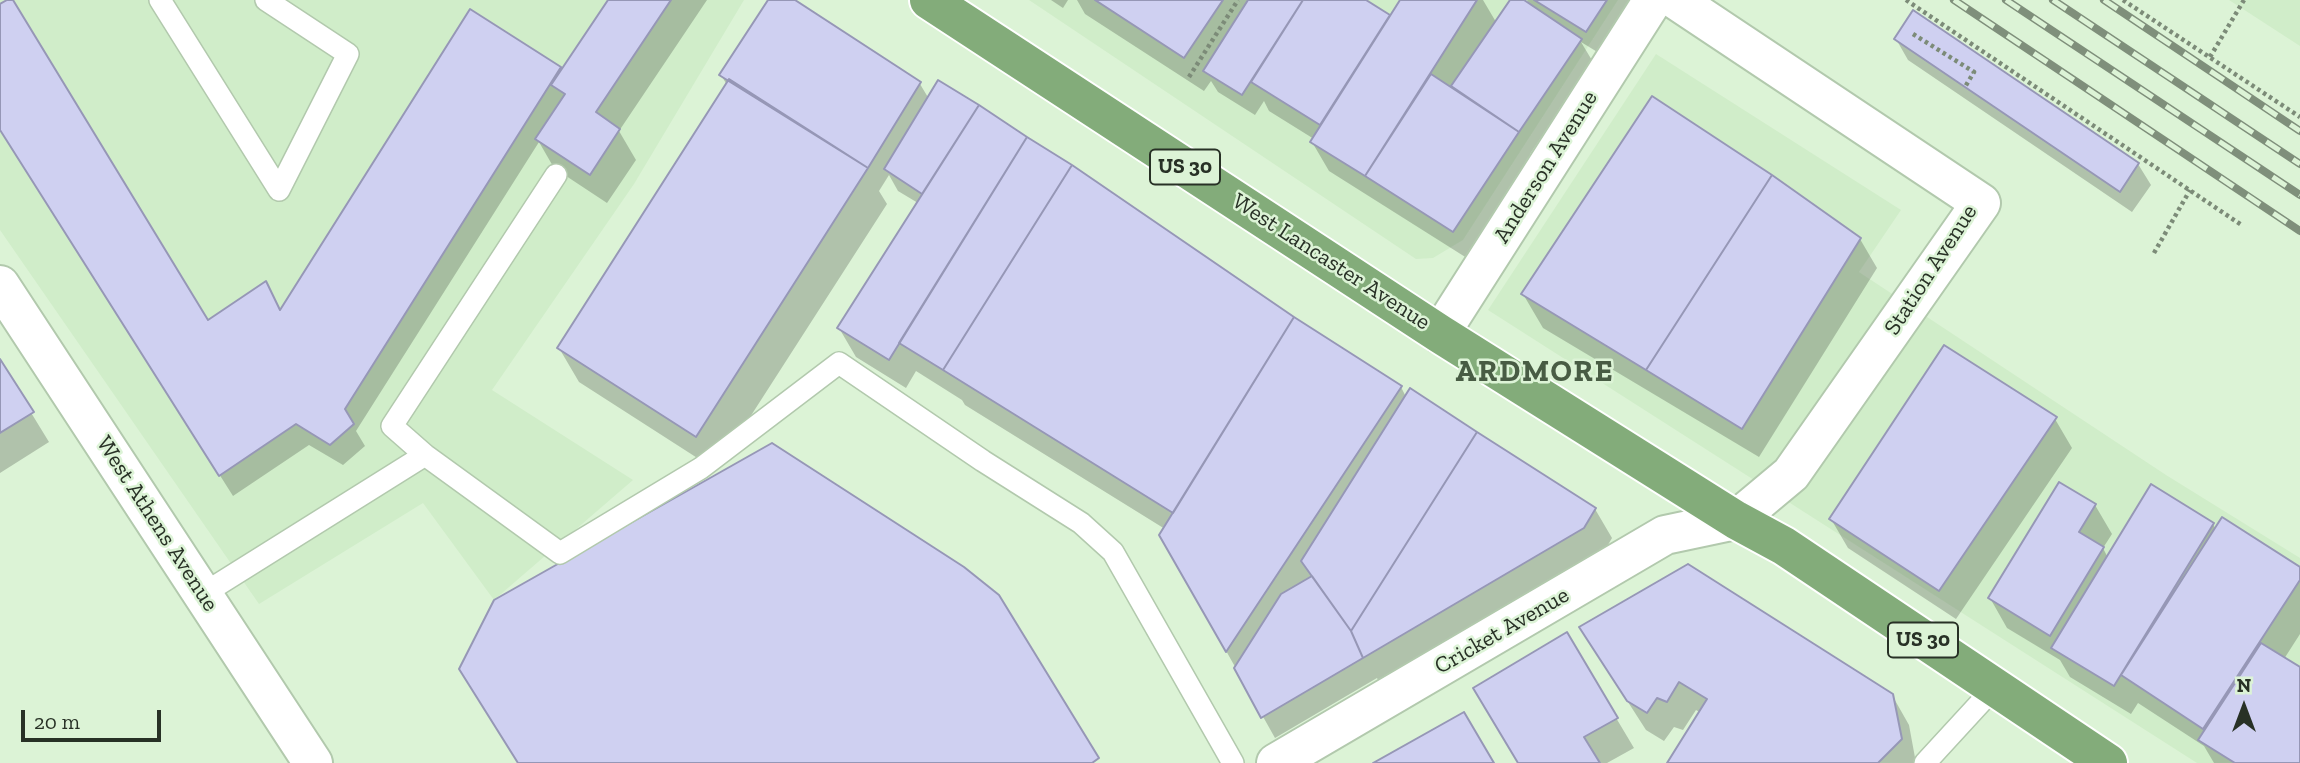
<!DOCTYPE html>
<style>
body{margin:0}
#map{position:relative;width:2300px;height:763px;overflow:hidden;background:#dcf3d6;font-family:"Zilla Slab",serif}
canvas{display:block}
.north{position:absolute;left:2209px;top:672px;width:70px;height:70px;-webkit-text-stroke:5px #dcf3d6;paint-order:stroke;rotate:0deg;font-size:19px;font-weight:700;line-height:28px;text-align:center;color:#283126}
.north::after{content:'';display:block;margin:auto;width:24px;height:32px;background:#283126;clip-path:polygon(50% 0,100% 100%,50% 72%,0 100%)}
.scale{position:absolute;left:21px;top:710px;width:140px;height:32px;box-sizing:border-box;border:4px solid #283126;border-top:0;padding-left:9px;font-size:21px;line-height:24px;white-space:nowrap;color:#283126;-webkit-text-stroke:5px #dcf3d6;paint-order:stroke}
</style>
<div id="map">
<canvas width="2300" height="763"></canvas>
<div class="north">N</div>
<div class="scale">20 m</div>
</div>
<script>
const g = document.querySelector('canvas').getContext('2d');
g.lineJoin = 'round';
function fillPath(path, color) {
  g.fillStyle = color;
  g.fill(path, 'evenodd');
}
function poly(rows) {
  const path = new Path2D();
  for (const r of rows) {
    path.moveTo(r[0], r[1]);
    for (let i = 2; i < r.length; i += 2) path.lineTo(r[i], r[i + 1]);
  }
  return path;
}
function strokePath(path, color, width, dash) {
  g.strokeStyle = color;
  g.lineWidth = width;
  g.lineCap = dash ? 'butt' : 'round';
  g.setLineDash(dash || []);
  g.stroke(path);
}
function drawText(font, color, halo, rows, align = 'center') {
  g.font = font + ' "Zilla Slab",serif';
  g.lineWidth = 5;
  g.setLineDash([]);
  g.textBaseline = 'middle';
  g.strokeStyle = halo;
  g.fillStyle = color;
  for (const [text, x, y, turn = 0] of rows) {
    g.save();
    g.translate(x, y);
    g.rotate((+turn || 0) * Math.PI / 180);
    g.textAlign = isNaN(turn) ? turn : align;
    if (halo) g.strokeText(text, 0, 0);
    g.fillText(text, 0, 0);
    g.restore();
  }
}
const built = poly([
 [0,0,744,0,634,184,492,390,633,480,494,600,423,503,259,604,0,230],
 [1029,0,1618,0,1463,240,1433,258,1416,259],
 [2229,0,2300,0,2300,46],
 [1656,54,1901,210,1859,272,2166,475,2300,558,2300,763,2197,763,1488,310]
]);
const shadow = poly([
 [11,0,207,322,265,283,281,312,560,68,562,72,610,0,707,0,619,131,636,160,607,203,554,168,539,142,356,431,365,446,343,465,309,445,233,496,0,128,0,6],
 [771,0,792,0,920,84,929,99,978,107,1071,167,1293,319,1401,387,1406,397,1595,509,1612,538,1601,557,1381,686,1377,678,1275,738,1161,535,1165,529,965,405,962,400,916,371,906,388,856,357,839,328,918,203,898,191,889,175,879,191,887,204,716,470,579,382,559,348,727,85,721,75],
 [1051,0,1068,0,1063,8],
 [1077,0,1362,0,1391,18,1402,0,1483,0,1496,22,1512,0,1521,0,1531,7,1527,0,1633,0,1599,53,1581,42,1593,62,1530,154,1534,162,1470,260,1329,171,1312,142,1314,139,1269,111,1264,101,1255,115,1218,92,1211,81,1204,91,1085,14],
 [1896,39,2138,164,2151,185,2132,212,1908,60],
 [1860,239,1877,268,1759,457,1543,328,1523,294],
 [0,362,49,442,0,473],
 [2055,419,2072,448,1956,619,1848,548,1831,519],
 [2095,505,2112,534,2103,548,2108,558,2213,524,2216,530,2300,569,2300,634,2284,659,2300,670,2300,763,2214,763,2204,746,2138,703,2131,714,2070,677,2060,660,2007,628,1990,598],
 [1566,634,1634,748,1607,763,1519,763],
 [1599,657,1892,695,1909,725,1916,763,1669,763,1701,713,1696,710,1683,730,1674,727,1664,741,1646,730]
]);
const building = poly([
 [7,0,13,0,208,320,266,281,280,310,470,9,561,67,345,409,354,424,330,445,296,424,219,476,0,130,0,4,7,0],
 [608,0,671,0,596,112,620,129,590,175,535,139,565,94,551,85,608,0],
 [768,0,795,0,921,82,868,168,719,75,768,0],
 [1095,0,1223,0,1184,58,1095,0],
 [1248,0,1303,0,1242,95,1203,71,1248,0],
 [1303,0,1366,0,1390,15,1320,125,1251,82,1303,0],
 [1400,0,1477,0,1365,176,1310,142,1400,0],
 [1510,0,1524,0,1582,39,1519,132,1451,86,1510,0],
 [1534,0,1607,0,1586,32,1534,0],
 [1913,10,2139,163,2120,192,1894,39,1913,10],
 [1431,74,1519,132,1453,232,1365,176,1431,74],
 [729,79,868,168,696,437,557,348,729,79],
 [938,80,979,105,922,194,884,169,938,80],
 [1652,96,1772,175,1646,370,1521,294,1652,96],
 [979,105,1027,137,889,360,837,328,979,105],
 [1027,137,1072,165,943,370,899,343,1027,137],
 [1072,165,1294,317,1173,513,943,370,1072,165],
 [1772,175,1861,238,1742,429,1646,370,1772,175],
 [1294,317,1402,386,1226,652,1159,535,1294,317],
 [1944,345,2057,417,1939,591,1829,519,1944,345],
 [0,359,34,412,0,433,0,359],
 [1410,388,1477,432,1351,631,1301,561,1410,388],
 [1477,432,1596,508,1584,528,1363,658,1351,631,1477,432],
 [772,443,964,567,999,595,1099,758,1092,763,518,763,459,669,494,600,772,443],
 [2059,482,2096,504,2079,532,2104,547,2050,636,1988,598,2059,482],
 [2151,484,2214,523,2114,686,2051,648,2151,484],
 [2222,517,2300,567,2300,580,2203,729,2121,675,2222,517],
 [1688,564,1893,694,1902,739,1878,763,1667,763,1707,699,1679,682,1667,702,1657,698,1647,713,1627,701,1579,627,1688,564],
 [1312,576,1351,631,1363,658,1261,718,1234,668,1281,594,1312,576],
 [1567,632,1618,718,1584,737,1600,763,1518,763,1473,688,1567,632],
 [2261,643,2300,667,2300,763,2235,763,2198,740,2261,643],
 [1464,712,1494,763,1373,763,1464,712]
]);
const path = poly([
 [1906,0,2243,226],
 [2123,0,2300,117],
 [1913,34,1974,72,1965,87],
 [2210,57,2244,0],
 [1189,77,1238,0],
 [2154,253,2190,190]
]);
const service = poly([
 [160,0,279,190,348,54,266,0],
 [556,175,392,426,425,455,560,553,701,468,839,363,983,461,1081,523,1113,552,1233,763],
 [203,594,425,455],
 [1925,763,1994,688]
]);
const minor = poly([
 [0,285,313,763],
 [1276,763,1665,535,1736,520,1791,474,1981,203,1676,0]
]);
const tertiary = poly([
 [1440,334,1653,0]
]);
const trunk = poly([
 [929,0,1440,334,1736,520,1784,546,2108,763]
]);
const rail = poly([
 [1954,0,2300,231],
 [2006,0,2300,195],
 [2053,0,2300,164],
 [2104,0,2300,131]
]);
const shields = [
 [1185,167,70],
 [1923,640,70]
];
const shieldNames = [
 ["US 30",1185,167],
 ["US 30",1923,640]
];
const streetNames = [
 ["Anderson Avenue",1546,167,-58],
 ["West Lancaster Avenue",1331,262,33],
 ["Station Avenue",1931,270,-57],
 ["West Athens Avenue",157,524,57],
 ["Cricket Avenue",1502,631,-30]
];
const districtNames = [
 ["ARDMORE",1535,372]
];
fillPath(built, '#d0edc9');
fillPath(shadow, '#0003');
fillPath(building, '#cfd0f1');
strokePath(building, '#9697b6', 2);
strokePath(service, '#b2c9ad', 24);
strokePath(minor, '#b2c9ad', 42);
strokePath(tertiary, '#b2c9ad', 42);
strokePath(trunk, '#fff', 42);
strokePath(path, '#7c8b78', 4.5, [3.5, 3.5]);
strokePath(service, '#fff', 21);
strokePath(minor, '#fff', 38);
strokePath(tertiary, '#fff', 38);
strokePath(trunk, '#83ac7a', 38);
strokePath(rail, '#7f8f7b', 8);
strokePath(rail, '#dcf3d6', 5, [16]);
for (const [x, y, w] of shields) {
  const box = new Path2D();
  box.roundRect(x - w / 2, y - 17.5, w, 35, 5);
  g.fillStyle = '#dcf3d6';
  g.fill(box);
  strokePath(box, '#283126', 2);
}
drawText('bold 21px', '#283126', null, shieldNames);
drawText('23px', '#283126', '#dcf3d6', streetNames);
g.letterSpacing = '2px';
drawText('bold 30px', '#485c44', '#dcf3d6', districtNames);
g.letterSpacing = '0px';
</script>
